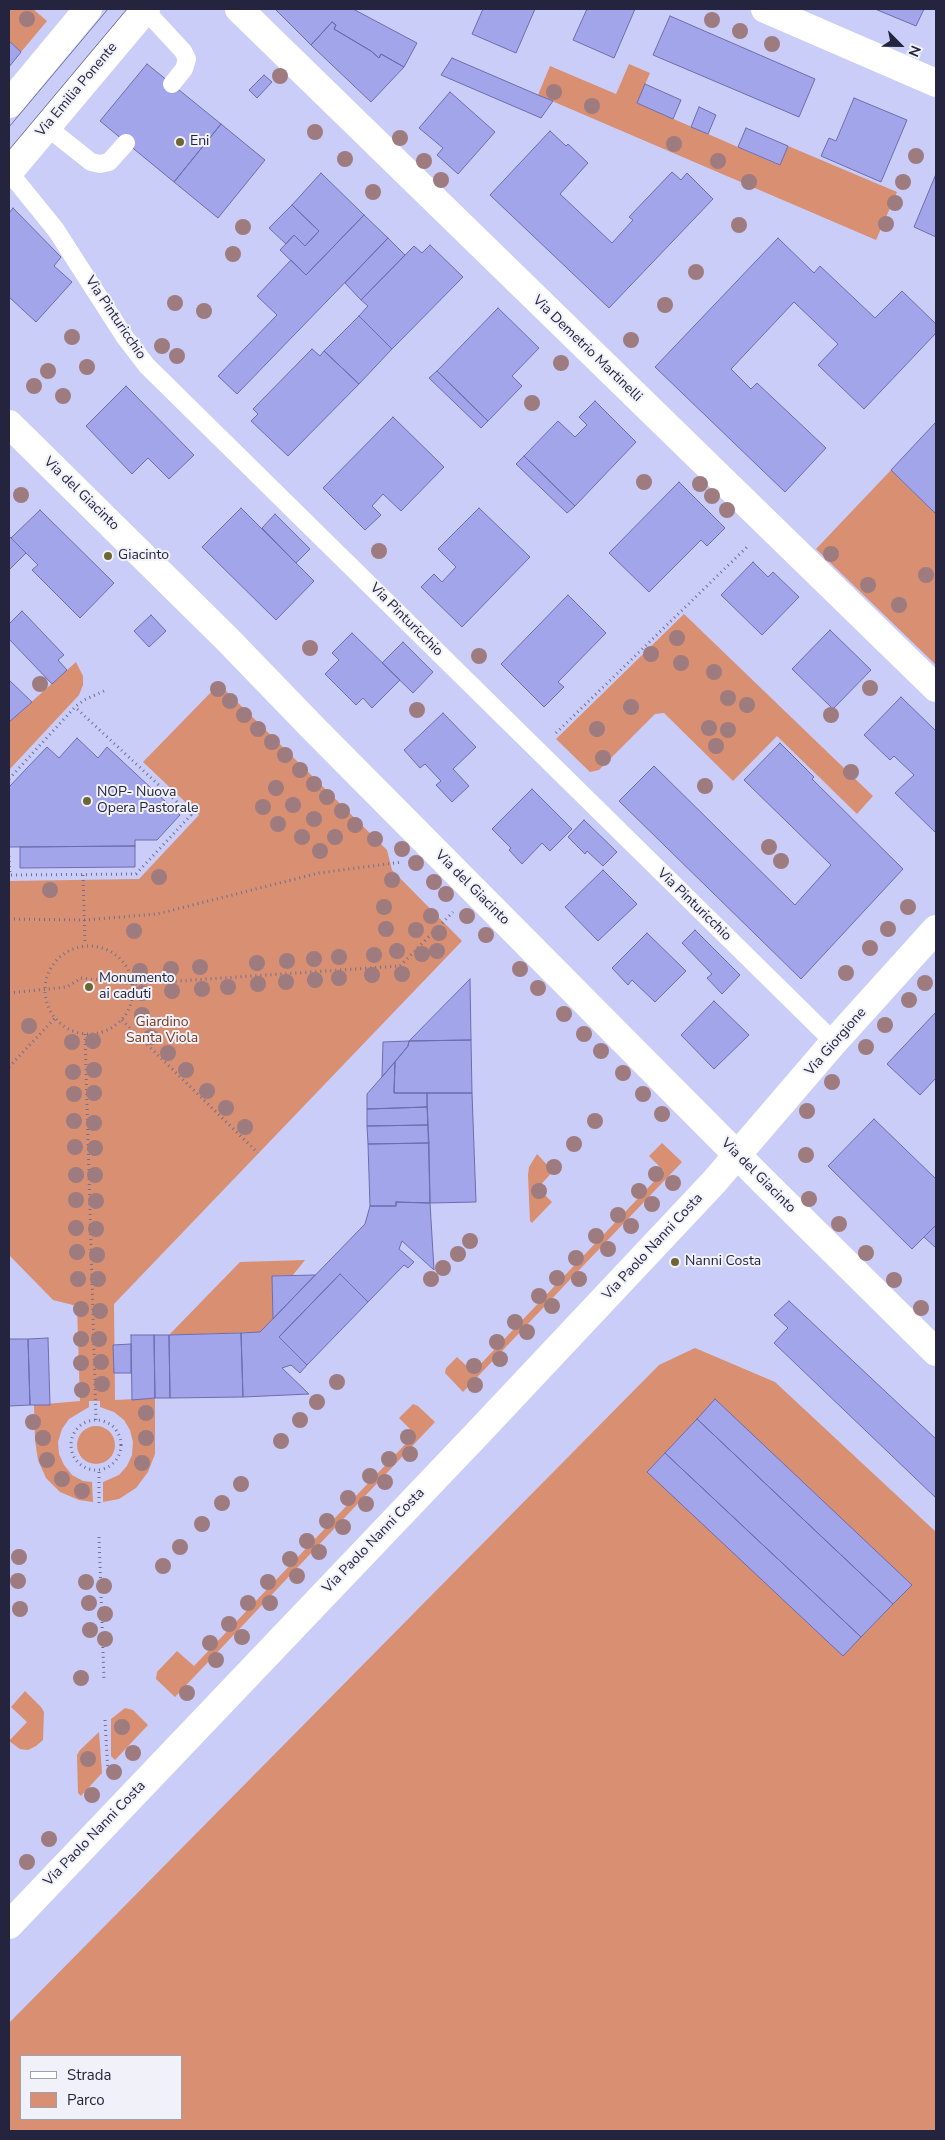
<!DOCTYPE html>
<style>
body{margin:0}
#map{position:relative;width:945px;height:2140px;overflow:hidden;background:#cacdf8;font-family:"Nunito Sans",sans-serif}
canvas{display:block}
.frame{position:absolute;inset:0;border:10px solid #24243f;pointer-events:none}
.legend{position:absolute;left:20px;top:2055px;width:162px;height:65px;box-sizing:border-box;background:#f0f1f9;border:1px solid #9e9faf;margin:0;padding:6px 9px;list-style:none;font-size:15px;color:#24243f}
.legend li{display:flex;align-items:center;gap:10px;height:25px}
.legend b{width:25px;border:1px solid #9e9faf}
.north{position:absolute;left:875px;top:20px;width:50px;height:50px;-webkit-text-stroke:4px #f0f1f9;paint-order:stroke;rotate:113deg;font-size:14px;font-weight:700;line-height:20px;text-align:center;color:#24243f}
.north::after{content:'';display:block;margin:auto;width:18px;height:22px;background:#24243f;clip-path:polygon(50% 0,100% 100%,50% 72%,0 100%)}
</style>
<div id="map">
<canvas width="945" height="2140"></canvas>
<div class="frame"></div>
<ul class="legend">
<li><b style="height:6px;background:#fff"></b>Strada</li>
<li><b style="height:14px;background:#d88f72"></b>Parco</li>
</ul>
<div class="north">N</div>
</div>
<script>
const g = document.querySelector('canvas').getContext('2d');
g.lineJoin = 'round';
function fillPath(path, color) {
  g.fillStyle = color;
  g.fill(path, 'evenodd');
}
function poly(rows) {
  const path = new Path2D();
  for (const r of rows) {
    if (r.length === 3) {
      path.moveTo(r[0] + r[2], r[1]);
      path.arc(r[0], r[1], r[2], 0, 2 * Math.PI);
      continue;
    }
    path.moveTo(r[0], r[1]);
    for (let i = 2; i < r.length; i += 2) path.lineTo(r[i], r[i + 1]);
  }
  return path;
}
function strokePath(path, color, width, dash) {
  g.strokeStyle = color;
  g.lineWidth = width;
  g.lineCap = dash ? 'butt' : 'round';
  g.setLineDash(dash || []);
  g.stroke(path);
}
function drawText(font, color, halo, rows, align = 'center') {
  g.font = font + ' "Nunito Sans",sans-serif';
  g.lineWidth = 4;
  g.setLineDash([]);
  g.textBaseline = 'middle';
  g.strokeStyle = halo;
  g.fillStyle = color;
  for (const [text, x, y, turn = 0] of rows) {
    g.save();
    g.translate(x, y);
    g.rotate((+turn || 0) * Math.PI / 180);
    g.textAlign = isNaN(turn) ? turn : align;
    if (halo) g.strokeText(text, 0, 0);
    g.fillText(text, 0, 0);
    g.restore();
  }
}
const green = poly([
 [9,9,33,9,47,21,21,52,9,41],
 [629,64,650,73,637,103,779,165,788,146,897,192,876,240,538,95,550,66,616,94],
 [891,470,936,514,936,665,816,549],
 [684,614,873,796,857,814,777,736,733,781,664,713,655,714,599,770,590,772,556,739],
 [76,662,83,676,83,685,79,695,9,770,9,722],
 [219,684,387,850,392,870,462,941,114,1304,115,1400,155,1398,155,1454,148,1472,136,1488,119,1499,103,1502,103,1482,119,1475,127,1466,132,1455,133,1442,130,1430,124,1420,114,1412,100,1407,100,1401,89,1401,89,1407,69,1419,62,1429,58,1442,59,1454,64,1465,72,1475,83,1481,92,1482,93,1502,79,1500,60,1492,46,1478,38,1460,35,1440,34,1405,80,1401,77,1306,53,1300,9,1255,9,881,139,879,199,815,143,762],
 [662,1143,682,1162,463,1392,445,1373,446,1368,457,1357,473,1372,664,1171,649,1156],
 [537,1154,553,1171,538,1188,552,1202,532,1223,530,1221,528,1175,529,1167],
 [305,1260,293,1275,272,1276,273,1319,260,1332,169,1335,240,1262],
 [695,1348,775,1382,936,1532,936,2131,9,2131,9,2023,659,1365],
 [21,2056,181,2056,181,2119,21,2119],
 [413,1404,418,1406,435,1422,175,1697,156,1679,157,1672,177,1651,194,1666,415,1434,399,1418],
 [96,1445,19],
 [25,1691,41,1707,44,1712,43,1740,36,1746,28,1750,20,1749,9,1741,27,1722,11,1707],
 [125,1708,133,1710,148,1725,115,1760,111,1756,111,1719],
 [99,1732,102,1773,81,1796,78,1793,77,1755,80,1750]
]);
const building = poly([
 [275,9,353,9,417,43,404,67,381,54,379,58,371,51,334,29,336,25,332,22,311,45,275,9],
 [483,9,535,9,516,53,472,34,483,9],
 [587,9,635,9,614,58,573,40,587,9],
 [875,9,924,9,916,26,875,9],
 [670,16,815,79,799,117,653,55,670,16],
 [332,22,336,25,334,29,371,51,379,58,381,54,404,67,371,102,311,45,332,22],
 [9,41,21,52,9,67,9,41],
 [452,58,538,95,553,101,541,118,441,75,452,58],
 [147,64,221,124,174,182,100,121,147,64],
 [264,75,272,82,257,98,249,90,264,75],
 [645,84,681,100,673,119,637,103,645,84],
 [450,92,495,132,458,174,437,155,443,148,419,128,450,92],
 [854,98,907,120,881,182,821,156,829,138,836,141,854,98],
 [699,107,716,115,708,134,691,127,699,107],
 [221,124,265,160,218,218,174,182,221,124],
 [746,128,788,146,780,165,738,147,746,128],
 [550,131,566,146,568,144,588,163,560,194,612,243,633,220,629,217,672,172,681,180,687,173,713,199,609,308,490,195,550,131],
 [321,173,364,215,306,275,280,250,294,235,305,246,319,231,292,205,321,173],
 [936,174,936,237,914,227,936,174],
 [292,205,319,231,305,246,294,235,286,244,269,228,292,205],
 [13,208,61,257,54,266,72,282,36,322,9,297,9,213,13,208],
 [364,215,388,238,237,394,218,376,277,315,257,296,291,260,306,275,364,215],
 [388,238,405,255,361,300,345,283,388,238],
 [778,238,814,273,820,266,875,318,902,291,936,324,936,333,864,409,818,365,838,344,794,302,731,369,751,389,757,383,826,448,785,492,655,367,778,238],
 [430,245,463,277,392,349,359,316,368,306,361,300,414,246,422,253,430,245],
 [498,308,539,348,512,376,522,386,488,421,437,371,498,308],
 [359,316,392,349,359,384,324,351,359,316],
 [312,349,320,356,324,351,359,384,288,456,251,421,258,414,253,409,312,349],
 [437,371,488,421,481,428,429,378,437,371],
 [126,386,194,455,169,479,148,458,132,474,86,426,126,386],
 [595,401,636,442,575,506,524,456,558,421,575,437,587,425,579,417,595,401],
 [393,417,444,467,401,511,383,494,372,506,381,515,365,530,323,488,393,417],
 [936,422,936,514,891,470,936,422],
 [524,456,575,506,567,513,516,464,524,456],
 [679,482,725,528,707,546,701,540,649,592,609,553,679,482],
 [241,508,314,581,276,620,202,547,241,508],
 [479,508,530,557,462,627,421,587,434,574,442,582,456,567,438,549,479,508],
 [40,510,114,583,80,618,32,570,38,565,11,538,40,510],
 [275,514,310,549,296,563,262,528,275,514],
 [9,536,26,553,9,570,9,536],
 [753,562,768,577,773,572,799,597,762,635,721,595,753,562],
 [568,595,606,633,558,682,564,687,544,707,501,664,568,595],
 [22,611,64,655,58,660,67,670,52,684,9,639,9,624,22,611],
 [151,615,166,631,149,647,134,631,151,615],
 [830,630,871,670,833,709,792,669,830,630],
 [352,633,400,680,372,708,363,698,356,705,325,674,339,660,332,653,352,633],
 [403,642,433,672,413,693,382,663,403,642],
 [9,680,32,702,9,722,9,680],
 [901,697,936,731,936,833,895,793,914,775,894,756,890,760,864,735,901,697],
 [443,713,476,747,453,769,469,786,452,802,436,785,441,781,425,764,420,768,404,750,443,713],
 [77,738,98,758,107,747,180,815,157,840,135,840,135,846,9,847,9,787,47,747,59,758,77,738],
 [780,743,814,777,812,779,903,869,801,979,619,801,654,766,795,905,831,865,744,780,780,743],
 [532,789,572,829,550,851,542,843,522,864,509,850,511,848,492,829,532,789],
 [584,820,617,852,603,866,587,851,585,854,568,837,584,820],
 [135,846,135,867,20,868,20,847,135,846],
 [603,870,637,904,598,941,565,907,603,870],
 [695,930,740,975,722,994,707,978,712,974,682,943,695,930],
 [647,933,686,971,655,1002,632,980,628,985,612,968,647,933],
 [470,979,471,1040,409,1041,470,979],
 [714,1001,749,1035,714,1069,681,1035,714,1001],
 [936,1012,936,1078,920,1095,887,1064,936,1012],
 [471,1040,472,1093,394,1093,395,1062,408,1046,409,1041,471,1040],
 [409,1041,408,1046,382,1077,383,1042,409,1041],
 [395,1062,394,1093,427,1093,427,1107,367,1109,367,1094,395,1062],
 [427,1093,472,1093,476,1202,430,1203,427,1093],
 [427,1107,428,1125,367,1126,367,1109,427,1107],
 [874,1119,936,1179,936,1225,912,1249,828,1166,874,1119],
 [428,1125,429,1143,368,1144,367,1126,428,1125],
 [429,1143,430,1203,396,1202,396,1206,370,1206,368,1144,429,1143],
 [396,1202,430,1203,434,1270,402,1241,399,1249,414,1262,408,1268,404,1265,368,1302,340,1274,279,1337,307,1365,300,1373,291,1365,282,1368,309,1394,243,1397,241,1333,260,1332,365,1224,370,1206,396,1206,396,1202],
 [936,1225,936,1248,924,1237,936,1225],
 [340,1274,368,1302,307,1365,279,1337,340,1274],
 [315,1275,273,1319,272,1276,315,1275],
 [789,1301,936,1439,936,1498,774,1343,788,1328,774,1315,789,1301],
 [241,1333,243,1397,170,1398,169,1335,241,1333],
 [131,1335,154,1335,155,1398,132,1400,131,1335],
 [154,1335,169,1335,170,1398,155,1398,154,1335],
 [48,1338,50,1405,30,1405,28,1339,48,1338],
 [9,1339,28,1339,30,1405,9,1406,9,1339],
 [131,1344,131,1373,114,1373,113,1345,131,1344],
 [715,1399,912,1585,893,1604,697,1419,715,1399],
 [697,1419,893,1604,861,1637,665,1453,697,1419],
 [665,1453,861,1637,843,1656,647,1472,665,1453]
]);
const path = poly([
 [556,733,747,547],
 [9,779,75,707,84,700,104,691],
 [9,856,10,875,136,874,191,815,75,707],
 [83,875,85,945],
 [9,919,85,920,157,914,319,873,402,862],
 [89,990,44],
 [9,993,67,987,81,978,134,984,400,966,453,912],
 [122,1020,258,1153],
 [85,1034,96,1420],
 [9,1067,55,1018],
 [96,1445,25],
 [99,1503,99,1470],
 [99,1537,104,1680],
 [105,1720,108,1773]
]);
const service = poly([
 [145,10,183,51,187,59,184,69,172,84],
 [47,127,91,162,100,164,109,162,126,143],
 [9,172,56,230,124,336,147,366,834,1042]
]);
const minor = poly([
 [239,9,936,688],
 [765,9,936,83],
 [9,424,228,640,314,729,766,1184,936,1352],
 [9,1925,477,1434,714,1182,834,1042,936,929]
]);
const secondary = poly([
 [9,104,88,9],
 [9,172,146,9]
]);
const tram = poly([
 [9,127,108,9],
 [9,150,127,9]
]);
const trees = [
 [27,19],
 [712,20],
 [740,31],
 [772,44],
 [280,76],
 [554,92],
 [592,106],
 [315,132],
 [400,138],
 [674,144],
 [916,156],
 [345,159],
 [424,161],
 [718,161],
 [441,180],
 [749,182],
 [903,182],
 [373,192],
 [895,203],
 [886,224],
 [739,225],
 [243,227],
 [233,254],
 [696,272],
 [175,303],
 [665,305],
 [204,311],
 [72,337],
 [631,340],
 [162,346],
 [177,356],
 [561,363],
 [87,367],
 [48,371],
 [34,386],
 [63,396],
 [532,403],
 [644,482],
 [700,484],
 [21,495],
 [712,496],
 [727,510],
 [379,551],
 [831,554],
 [926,575],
 [868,585],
 [899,605],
 [677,638],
 [310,648],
 [651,654],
 [479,656],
 [681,663],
 [714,672],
 [40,684],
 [870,688],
 [218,689],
 [728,698],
 [230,701],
 [747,705],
 [631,707],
 [417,710],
 [244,715],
 [831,715],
 [709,728],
 [258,729],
 [597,729],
 [728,730],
 [272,742],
 [716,746],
 [285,755],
 [603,758],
 [300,770],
 [851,772],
 [314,784],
 [705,786],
 [276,788],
 [327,797],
 [293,805],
 [263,807],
 [342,811],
 [314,819],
 [278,824],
 [355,825],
 [302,837],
 [335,837],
 [375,839],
 [769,847],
 [402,849],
 [320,851],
 [781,861],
 [416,863],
 [159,877],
 [392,880],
 [434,882],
 [50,890],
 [446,894],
 [384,907],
 [908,907],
 [431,916],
 [467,916],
 [386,929],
 [888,929],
 [416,930],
 [134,931],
 [439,933],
 [486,935],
 [870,948],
 [397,951],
 [437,951],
 [422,954],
 [374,955],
 [339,957],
 [314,959],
 [287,961],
 [257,963],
 [200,967],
 [171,969],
 [520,969],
 [140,971],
 [846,973],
 [402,974],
 [372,975],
 [339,978],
 [315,980],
 [286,982],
 [925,983],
 [258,984],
 [228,987],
 [538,988],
 [202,989],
 [172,991],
 [142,993],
 [909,1000],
 [564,1014],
 [142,1015],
 [885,1025],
 [29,1026],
 [584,1034],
 [151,1037],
 [93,1041],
 [72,1042],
 [866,1047],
 [601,1051],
 [168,1053],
 [94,1070],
 [186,1070],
 [73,1072],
 [623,1073],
 [832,1082],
 [207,1091],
 [94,1093],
 [74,1094],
 [643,1094],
 [226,1108],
 [807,1111],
 [662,1114],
 [74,1121],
 [595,1121],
 [94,1123],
 [245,1127],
 [574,1144],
 [75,1147],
 [95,1148],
 [806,1155],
 [554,1167],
 [656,1174],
 [76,1175],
 [95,1175],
 [673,1183],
 [539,1191],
 [639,1191],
 [809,1199],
 [76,1200],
 [96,1201],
 [652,1204],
 [618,1215],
 [839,1224],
 [631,1226],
 [76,1228],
 [96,1229],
 [596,1236],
 [470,1241],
 [608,1249],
 [77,1252],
 [866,1253],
 [458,1254],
 [97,1255],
 [576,1258],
 [443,1268],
 [557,1278],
 [78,1279],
 [98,1279],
 [431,1279],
 [579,1279],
 [894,1280],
 [539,1296],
 [552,1306],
 [921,1308],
 [81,1309],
 [100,1311],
 [515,1322],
 [527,1332],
 [81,1339],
 [99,1339],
 [497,1342],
 [500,1359],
 [101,1362],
 [81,1363],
 [474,1366],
 [337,1382],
 [102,1384],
 [475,1385],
 [82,1390],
 [317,1402],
 [146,1413],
 [300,1420],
 [33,1422],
 [408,1437],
 [43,1438],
 [146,1438],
 [281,1441],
 [410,1454],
 [389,1459],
 [47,1460],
 [142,1463],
 [370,1476],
 [62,1479],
 [385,1482],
 [241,1484],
 [82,1491],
 [348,1498],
 [222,1503],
 [366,1504],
 [327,1521],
 [202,1524],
 [343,1527],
 [307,1541],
 [180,1547],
 [319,1552],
 [19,1557],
 [290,1559],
 [163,1566],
 [297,1576],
 [18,1581],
 [86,1582],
 [268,1582],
 [104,1586],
 [89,1603],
 [248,1603],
 [270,1603],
 [20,1609],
 [105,1614],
 [229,1624],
 [90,1630],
 [242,1637],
 [105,1639],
 [210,1643],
 [216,1660],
 [81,1678],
 [187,1693],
 [122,1727],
 [133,1753],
 [88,1759],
 [114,1772],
 [92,1795],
 [49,1839],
 [27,1862]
];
const markers = [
 [180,142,5,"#6d6633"],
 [108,556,5,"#6d6633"],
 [87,801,5,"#6d6633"],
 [89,987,5,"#6d6633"],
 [675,1262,5,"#6d6633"]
];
const streetNames = [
 ["Via Emilia Ponente",77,90,-50],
 ["Via Pinturicchio",115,318,56],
 ["Via Demetrio Martinelli",587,349,44],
 ["Via del Giacinto",81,494,44],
 ["Via Pinturicchio",406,620,45],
 ["Via del Giacinto",472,888,45],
 ["Via Pinturicchio",694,905,44],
 ["Via Giorgione",836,1042,-49],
 ["Via del Giacinto",758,1176,45],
 ["Via Paolo Nanni Costa",653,1247,-47],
 ["Via Paolo Nanni Costa",374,1541,-46],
 ["Via Paolo Nanni Costa",95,1834,-46]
];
const poiNames = [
 ["Eni",190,142],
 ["Giacinto",118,556],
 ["NOP- Nuova",97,793],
 ["Opera Pastorale",97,809],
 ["Monumento",99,979],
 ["ai caduti",99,995],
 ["Nanni Costa",685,1262]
];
const parkNames = [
 ["Giardino",162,1023],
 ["Santa Viola",162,1039]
];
fillPath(green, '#d88f72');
fillPath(building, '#a3a5eb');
strokePath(building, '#6c6cae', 1);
strokePath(path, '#6f7093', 3, [1, 4]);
strokePath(service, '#fff', 18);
strokePath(minor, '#fff', 28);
strokePath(secondary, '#fff', 28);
strokePath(tram, '#717295', 1);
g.fillStyle = '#9e7b7f';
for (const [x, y] of trees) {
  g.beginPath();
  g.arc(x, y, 8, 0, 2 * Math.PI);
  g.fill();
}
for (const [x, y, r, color] of markers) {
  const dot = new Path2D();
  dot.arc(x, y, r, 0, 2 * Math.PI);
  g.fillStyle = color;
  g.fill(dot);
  strokePath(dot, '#f0f1f9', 2);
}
drawText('14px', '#24243f', '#f0f1f9', streetNames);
drawText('14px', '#24243f', '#f0f1f9', poiNames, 'left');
drawText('14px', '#7a381c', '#f0f1f9', parkNames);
</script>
